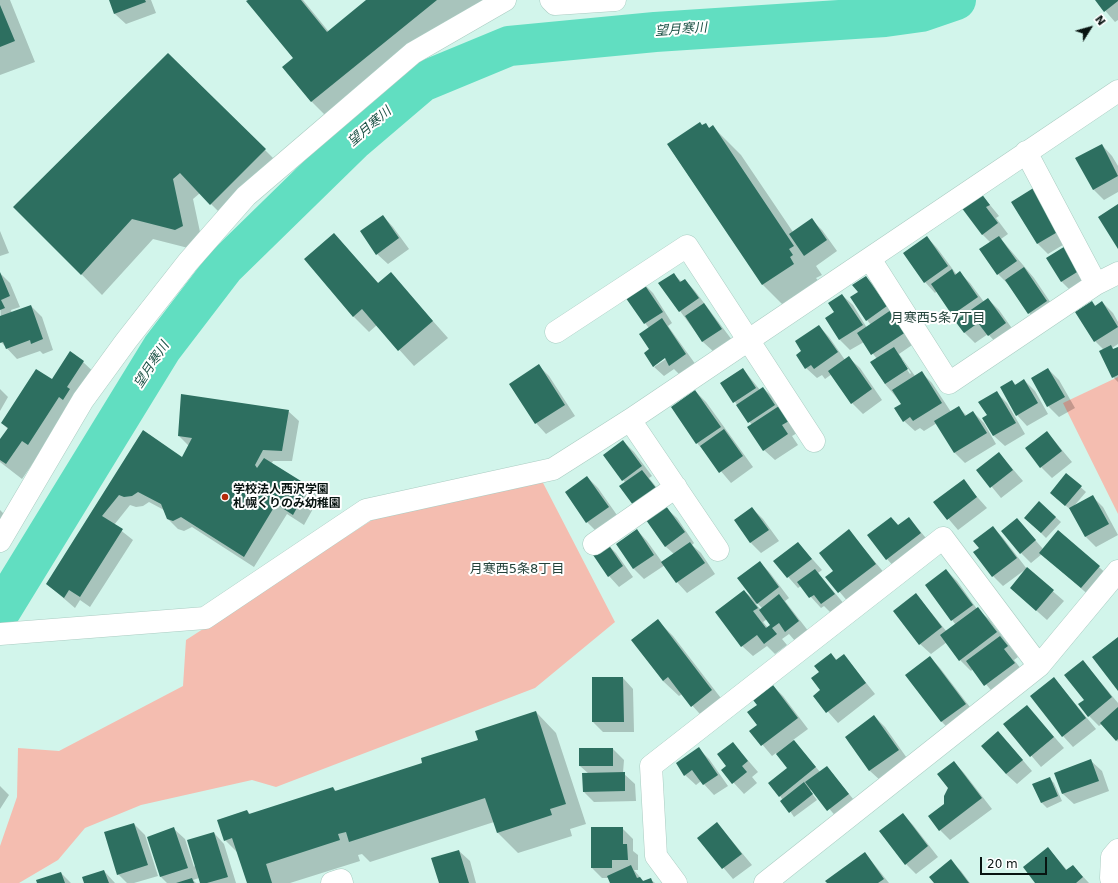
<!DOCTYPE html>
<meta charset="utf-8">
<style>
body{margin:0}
#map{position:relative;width:1118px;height:883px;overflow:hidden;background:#d2f5eb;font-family:"DejaVu Sans",sans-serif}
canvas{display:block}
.north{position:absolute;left:1070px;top:8px;width:40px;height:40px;-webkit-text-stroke:3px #fff;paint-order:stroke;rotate:53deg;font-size:11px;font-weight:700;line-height:16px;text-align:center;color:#081411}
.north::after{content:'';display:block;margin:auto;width:14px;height:18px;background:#081411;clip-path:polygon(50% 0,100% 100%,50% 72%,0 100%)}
.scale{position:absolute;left:980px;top:857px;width:67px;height:18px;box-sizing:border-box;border:2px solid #081411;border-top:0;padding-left:5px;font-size:12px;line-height:14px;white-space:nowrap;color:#081411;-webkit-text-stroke:3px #fff;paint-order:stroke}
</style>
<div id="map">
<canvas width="1118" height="883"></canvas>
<div class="north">N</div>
<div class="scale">20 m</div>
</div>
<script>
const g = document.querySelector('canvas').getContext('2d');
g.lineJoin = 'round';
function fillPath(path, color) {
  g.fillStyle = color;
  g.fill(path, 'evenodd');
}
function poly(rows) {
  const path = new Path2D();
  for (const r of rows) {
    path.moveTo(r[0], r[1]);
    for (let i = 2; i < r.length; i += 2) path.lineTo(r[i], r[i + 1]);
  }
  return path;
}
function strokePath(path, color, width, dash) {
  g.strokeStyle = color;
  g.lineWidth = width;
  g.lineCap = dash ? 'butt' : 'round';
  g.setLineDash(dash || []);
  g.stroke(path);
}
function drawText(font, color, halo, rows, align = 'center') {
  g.font = font + ' "DejaVu Sans","Noto Sans JP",sans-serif';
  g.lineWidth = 4;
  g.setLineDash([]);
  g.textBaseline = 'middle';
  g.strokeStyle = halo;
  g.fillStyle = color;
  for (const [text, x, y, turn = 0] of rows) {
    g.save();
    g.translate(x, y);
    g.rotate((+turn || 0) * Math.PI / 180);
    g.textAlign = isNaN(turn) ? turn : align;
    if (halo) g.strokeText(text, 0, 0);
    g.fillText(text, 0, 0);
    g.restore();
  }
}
const green = poly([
 [1118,377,1118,514,1063,403],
 [541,479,615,622,535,688,276,787,252,780,141,805,85,828,58,860,19,883,0,883,0,846,17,797,18,748,59,751,183,686,186,640,372,520]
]);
const shadow = poly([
 [0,0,10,0,35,62,0,75],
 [110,0,151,0,156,13,126,24,115,14],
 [249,0,303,0,329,32,368,0,483,0,332,122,312,102,284,67,294,59],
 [1096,0,1118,0,1118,20,1115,22],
 [705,124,710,129,713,127,741,155,793,232,812,220,822,230,837,251,816,266,822,275,816,278,821,284,791,313,763,285,668,145],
 [1102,145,1112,156,1118,166,1118,192,1104,200,1093,189],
 [265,150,285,170,232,225,200,193,193,199,203,246,196,250,153,239,102,295,15,207],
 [1035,189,1071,240,1048,254,1038,244],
 [981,194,999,216,996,218,1008,234,1001,239,1034,278,1057,312,1039,324,1029,313,1009,285,998,274,991,243,982,234],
 [383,216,393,227,409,249,388,264,377,254],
 [0,231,9,253,0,256],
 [334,234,379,284,391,274,448,338,414,366,377,325,369,332,353,316],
 [927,237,937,248,957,275,960,273,970,283,984,302,988,299,999,310,1016,334,999,346,988,334,975,343,964,332,959,320,937,291,935,293,925,282],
 [1067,246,1092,280,1072,292,1062,282,1048,258],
 [0,273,10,283,20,307,11,310,12,313,31,306,42,317,53,350,43,354,40,351,17,359,1,342],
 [673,274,682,282,685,280,695,291,732,340,714,352,703,342,660,284],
 [866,277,876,287,918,341,899,354,915,376,921,372,932,383,951,412,959,408,967,416,973,412,984,423,996,444,965,463,954,452,937,423,924,431,920,428,915,431,904,421,902,404,885,384,872,362,877,359,864,342,850,350,840,340,826,319,836,313,842,295,853,305,867,328,871,325,867,320,859,293],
 [900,359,902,359,911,373,910,374],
 [642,282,653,293,672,323,668,326,696,365,681,376,674,369,664,376,653,366,649,328,645,323],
 [668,355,669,357,654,367,654,364],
 [1092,302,1096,306,1102,302,1113,313,1118,322,1118,344,1112,348,1114,350,1118,348,1118,382,1113,377,1104,350,1095,341],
 [819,326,829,337,845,360,849,358,860,368,882,400,863,414,852,403,832,374,825,379,822,375,817,378,806,368,803,351],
 [83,362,99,377,38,456,22,479,0,462,0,441,8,429,2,423,52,380],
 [539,366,549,376,575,416,546,434,536,423,510,384],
 [743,369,760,390,763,388,774,398,799,432,792,436,798,445,775,460,764,450,752,425,721,383],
 [1048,369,1059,380,1075,408,1059,417,1048,406],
 [1024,380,1035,391,1048,414,1027,426,1017,415,1012,381,1016,385],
 [0,389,8,397,0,411],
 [695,391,706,402,753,467,731,483,697,443],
 [997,393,1007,403,1025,434,1005,446,994,436,984,418,988,416],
 [288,411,299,421,292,461,273,461,271,464,309,487,319,498,304,525,287,514,254,567,192,527,184,531,178,529,167,518,164,510,149,502,143,506,136,507,130,505,114,525,133,540,90,607,80,600,75,608,47,584,144,431,182,458,189,446,179,436],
 [1047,432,1072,462,1052,478,1041,467],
 [623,441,634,452,652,476,649,478,666,499,626,483,623,480],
 [999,453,1023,481,1001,498,978,470],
 [1067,475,1086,492,1074,506,1092,496,1103,507,1118,535,1096,547,1086,537,1071,510,1056,498],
 [587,477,598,488,619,518,598,533,587,522,566,492],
 [963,481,987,508,958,530,935,503],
 [1039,502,1061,522,1046,538,1030,522],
 [666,508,677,518,694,543,692,545,701,553,715,574,687,593,677,582,665,565,644,579,634,569,617,544,637,530,647,541,662,562,674,554,665,546],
 [752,508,763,519,779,541,761,553,751,543,735,520],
 [0,510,11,521,0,539],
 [891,518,899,526,909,518,931,544,897,570,887,559],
 [1017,519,1043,549,1059,531,1110,577,1092,598,1042,554,1031,563,1021,553],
 [993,527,1003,538,1027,569,1064,601,1047,620,1011,588,1026,569,1003,586,993,576,980,548],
 [849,531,886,575,849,603,827,577,835,571],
 [606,543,616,553,633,577,619,587,609,576],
 [798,543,822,570,818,573,845,605,832,614,824,606,821,608,801,586,798,588,774,561],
 [760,562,770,573,789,598,785,601,809,632,796,642,789,634,782,639,787,645,775,654,767,646,753,656,742,646,744,591,756,601],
 [757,603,762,608,761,610,756,604],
 [767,619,772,625,768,628,763,622],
 [946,570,957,581,977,609,989,619,1018,657,1014,660,1025,674,996,696,973,669,971,671,960,660,947,642,931,654,920,644,916,594,947,632,956,625,952,620],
 [657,620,673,636,727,706,707,722,682,694,679,696,663,681,632,640],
 [831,654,837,660,844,655,875,694,838,723,814,696,822,690,820,672],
 [930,657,940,668,976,715,952,732,942,722,907,675],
 [1083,661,1118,703,1118,742,1102,724,1099,726,1089,716,1085,700],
 [623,678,633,689,634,732,603,732,593,722],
 [1054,678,1096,729,1073,747,1063,736,1031,696],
 [773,686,783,696,808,729,793,740,820,772,827,767,858,805,839,820,812,789,810,791,817,800,794,817,780,796,788,768,776,753,772,756,751,731,758,725,759,705],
 [1027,706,1064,748,1041,767,1005,725],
 [536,712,556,733,586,824,570,829,572,836,518,853,498,833,494,822,370,862,362,854,358,855,360,861,290,883,248,883,239,854,225,840,247,811,251,815,333,788,337,792,424,764,479,740],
 [874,716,885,727,909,761,881,781,870,771,846,737],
 [733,743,758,772,752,777,757,783,744,794,722,770,728,766],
 [1008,743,1032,771,1017,784,1006,774],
 [580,749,613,749,624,760,623,773,635,784,636,801,594,802,584,792,589,774,580,766],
 [699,749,709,759,728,786,714,795,701,781,696,785,685,775],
 [1091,761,1102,771,1109,791,1074,804,1063,794,1056,774],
 [954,762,964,773,992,809,950,840,940,830],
 [1049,778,1054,783,1062,801,1047,808,1042,803],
 [0,786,9,795,0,809],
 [903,814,913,825,938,857,916,874,906,864],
 [717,823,752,865,733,879,698,838],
 [134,824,145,835,158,876,134,883,127,883,118,874],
 [622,828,633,839,633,851,638,855,638,870,634,870,644,882,650,879,655,883,611,883,609,878,602,878,592,868],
 [174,829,185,839,194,867,214,833,224,844,236,883,201,883,199,878,193,880,196,883,167,883,161,877],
 [1048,848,1067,870,1073,866,1089,883,1036,883],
 [459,851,470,861,476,883,440,883],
 [865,853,889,883,828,883],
 [951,861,961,871,970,883,935,883],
 [104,871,115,883,85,883],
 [61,873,71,883,38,883]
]);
const river = poly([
 [0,612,162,348,224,267,354,140,422,82,509,46,655,32,885,17,921,12,956,0]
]);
const building = poly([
 [109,0,145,0,146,2,114,14],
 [248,0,301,0,327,32,366,0,437,0,311,102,282,67,293,58,246,1],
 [1095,0,1118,0,1118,1,1104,12],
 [0,5,15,41,0,47],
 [168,53,266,149,210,205,180,173,173,179,183,226,175,230,132,219,81,275,13,207],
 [700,122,702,125,706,123,709,128,713,125,794,246,789,249,793,255,790,257,794,264,762,285,667,144],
 [1102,144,1118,176,1093,190,1075,158],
 [1035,187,1061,230,1037,244,1011,202],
 [981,193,990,205,986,207,998,223,982,235,961,207],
 [1118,204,1118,249,1098,217],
 [383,215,399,238,376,255,360,231],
 [812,218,827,240,804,256,789,234],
 [334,233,378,283,391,272,433,321,398,351,362,309,353,317,304,259],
 [927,236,948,266,924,283,903,253],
 [999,236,1017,261,997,275,979,249],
 [1067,245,1082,269,1061,282,1046,258],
 [1024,267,1047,301,1028,314,1005,280],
 [952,269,955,275,960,271,978,297,952,315,931,284],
 [0,272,10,296,1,300,5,308,0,310],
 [674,273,680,282,685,279,699,298,679,312,658,283],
 [866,276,887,306,866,321,850,297,858,292,852,285],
 [642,281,663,312,644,324,623,294],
 [842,294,863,325,839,340,825,318,834,312,828,303],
 [988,298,1006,323,988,336,978,323,964,333,955,321],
 [1092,301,1095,306,1102,301,1118,327,1094,342,1075,312],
 [704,303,722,329,702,342,685,316],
 [31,305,43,339,31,344,30,340,6,349,3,342,0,343,0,316],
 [894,308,909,330,871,355,857,333],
 [662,318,686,354,669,366,665,358,653,367,644,353,649,349,639,334],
 [819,325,838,352,814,369,811,365,805,369,796,355,801,351,795,341],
 [1111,345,1113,349,1118,347,1118,375,1112,378,1099,351],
 [894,347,908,369,885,384,870,362],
 [70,351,84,361,67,387,70,389,63,400,59,397,28,445,22,441,6,464,0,460,0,439,8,428,1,423,36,369,52,379],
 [849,356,872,389,851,404,828,371],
 [539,364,565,405,535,424,509,384],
 [743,368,756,388,733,403,720,383],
 [1048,368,1065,397,1047,407,1031,378],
 [922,371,942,403,913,421,910,417,903,422,894,408,901,404,892,390],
 [1024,379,1038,403,1016,416,1000,387,1012,380,1015,385],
 [763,387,775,405,748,423,736,405],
 [695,390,721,427,696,444,671,407],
 [997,391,1016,423,993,436,982,418,987,415,978,402],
 [181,394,289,410,282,451,263,450,255,465,257,468,264,458,309,486,293,515,276,504,244,557,181,517,173,521,167,519,161,504,138,492,132,496,124,497,119,495,102,516,123,529,80,597,69,590,64,598,46,584,143,430,182,457,192,438,178,436],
 [779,406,789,421,782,425,788,434,763,451,747,427],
 [959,406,965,416,973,411,987,433,954,453,934,421],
 [724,429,743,456,719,473,700,446],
 [1047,431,1062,451,1040,468,1025,448],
 [623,440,642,466,622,481,603,455],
 [999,452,1013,470,990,488,976,470],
 [642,470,656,488,633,505,619,486],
 [1066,473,1082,486,1065,506,1050,493],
 [587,476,609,507,586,523,565,492],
 [964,479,977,497,947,520,933,502],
 [1093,495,1109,524,1085,537,1069,508],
 [1039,501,1056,517,1041,533,1024,518],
 [666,506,685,532,665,547,646,520],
 [752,507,769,530,750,543,734,520],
 [891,517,898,525,909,517,921,533,886,560,867,535],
 [1017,518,1036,540,1020,554,1001,531],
 [993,526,1017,558,992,577,973,552,979,548,973,541],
 [637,529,654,555,633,569,616,544],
 [849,529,876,564,838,593,825,577,833,571,819,553],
 [1058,530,1100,566,1081,588,1039,553],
 [606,541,623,566,608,577,591,552],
 [690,542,705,563,676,583,661,562],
 [798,542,812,559,787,578,773,561],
 [760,561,779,587,757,604,737,578],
 [1027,567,1054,590,1036,611,1010,588],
 [815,569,835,594,821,604,814,595,809,598,797,582],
 [946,569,973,605,951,621,925,585],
 [744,590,758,608,753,611,766,628,770,625,759,610,779,594,799,621,785,632,779,623,772,628,777,634,764,644,757,635,741,647,715,612],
 [916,593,942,627,919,645,893,611],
 [978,607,997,632,959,661,940,635],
 [658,619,712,690,691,707,668,677,663,681,631,640],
 [1000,636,1008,646,1004,649,1015,663,984,686,966,661],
 [1118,637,1118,691,1092,657],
 [831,653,836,660,844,654,866,683,826,713,813,696,820,690,811,678,819,672,814,666],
 [930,656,966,704,941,722,905,675],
 [1083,660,1112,697,1088,717,1078,704,1084,700,1064,675],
 [592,677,623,677,624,722,592,722],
 [1054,677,1086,718,1062,737,1030,696],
 [773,685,798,718,761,746,749,731,757,725,747,712,757,705,753,700],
 [1027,705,1054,737,1030,757,1003,724],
 [1118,707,1118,739,1116,741,1100,723],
 [536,711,566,804,550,809,552,815,497,833,485,798,349,842,346,832,338,834,340,840,266,864,272,883,247,883,232,838,224,841,217,820,247,810,249,814,333,787,335,791,422,763,421,758,478,740,475,731],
 [874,715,899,750,869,771,845,737],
 [998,731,1023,760,1006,774,981,746],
 [794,740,816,767,779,797,768,783,787,768,776,754],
 [733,742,748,761,742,766,747,772,732,784,721,770,726,766,717,754],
 [699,747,718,775,703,785,692,770,684,776,676,763],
 [579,748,613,748,613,766,579,766],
 [1091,759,1099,781,1062,794,1054,773],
 [954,761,982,798,939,831,928,816,944,804,944,796,948,788,937,774],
 [827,766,849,794,827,811,805,782],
 [625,772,625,791,583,792,582,773],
 [1050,777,1058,796,1041,803,1032,784],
 [804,782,813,794,789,813,780,801],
 [903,813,928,846,905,865,879,831],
 [717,822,742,854,722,869,697,838],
 [134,823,148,865,117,875,104,832],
 [174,827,188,868,160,877,147,837],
 [591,827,623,827,623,844,627,844,628,860,612,860,612,868,591,868],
 [214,832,228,877,207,883,200,883,187,840],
 [1048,847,1066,870,1073,865,1083,877,1076,883,1035,883,1023,867],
 [459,850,469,883,439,883,431,858],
 [865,852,884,879,878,883,827,883,825,881],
 [951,859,969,883,934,883,929,877],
 [631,865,637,878,640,877,643,881,651,878,653,883,610,883,607,876],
 [104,870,109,883,84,883,82,877],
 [61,872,65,883,37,883,36,880],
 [192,878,194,883,176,883]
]);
const minor = poly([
 [551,0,555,4,615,0],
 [1026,152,1096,284],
 [870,259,949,383,1096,284,1118,273],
 [556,332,687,246,814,441],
 [630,420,718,550],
 [0,541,83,400,126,341,188,262,246,196,413,53,505,0],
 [594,544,676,487],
 [0,634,205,618,366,510,553,469,630,420,1118,91],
 [1111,878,1112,857,1118,850],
 [332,883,341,880,342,883],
 [676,883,656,856,651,766,943,538,1039,666],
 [765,883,1039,666,1118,571]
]);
const markers = [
 [225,497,4,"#b52a0a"]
];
const poiNames = [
 ["学校法人西沢学園",233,490],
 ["札幌くりのみ幼稚園",233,504]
];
const waterNames = [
 ["望月寒川",681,30,-4],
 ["望月寒川",370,127,-41],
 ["望月寒川",152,365,-57]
];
const neighbourhoodNames = [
 ["月寒西5条7丁目",938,319],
 ["月寒西5条8丁目",517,570]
];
fillPath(green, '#f4bdb0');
fillPath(shadow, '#0003');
strokePath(river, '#61dec1', 40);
fillPath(building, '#2d6f60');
strokePath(minor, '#aaccc2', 23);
strokePath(minor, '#fff', 22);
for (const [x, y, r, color] of markers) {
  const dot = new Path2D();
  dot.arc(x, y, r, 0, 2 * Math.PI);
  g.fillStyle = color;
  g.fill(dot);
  strokePath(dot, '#fff', 1.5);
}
drawText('bold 12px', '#081411', '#fff', poiNames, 'left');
drawText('italic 13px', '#1c5145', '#fff', waterNames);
drawText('13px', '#23423a', '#fff', neighbourhoodNames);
</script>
